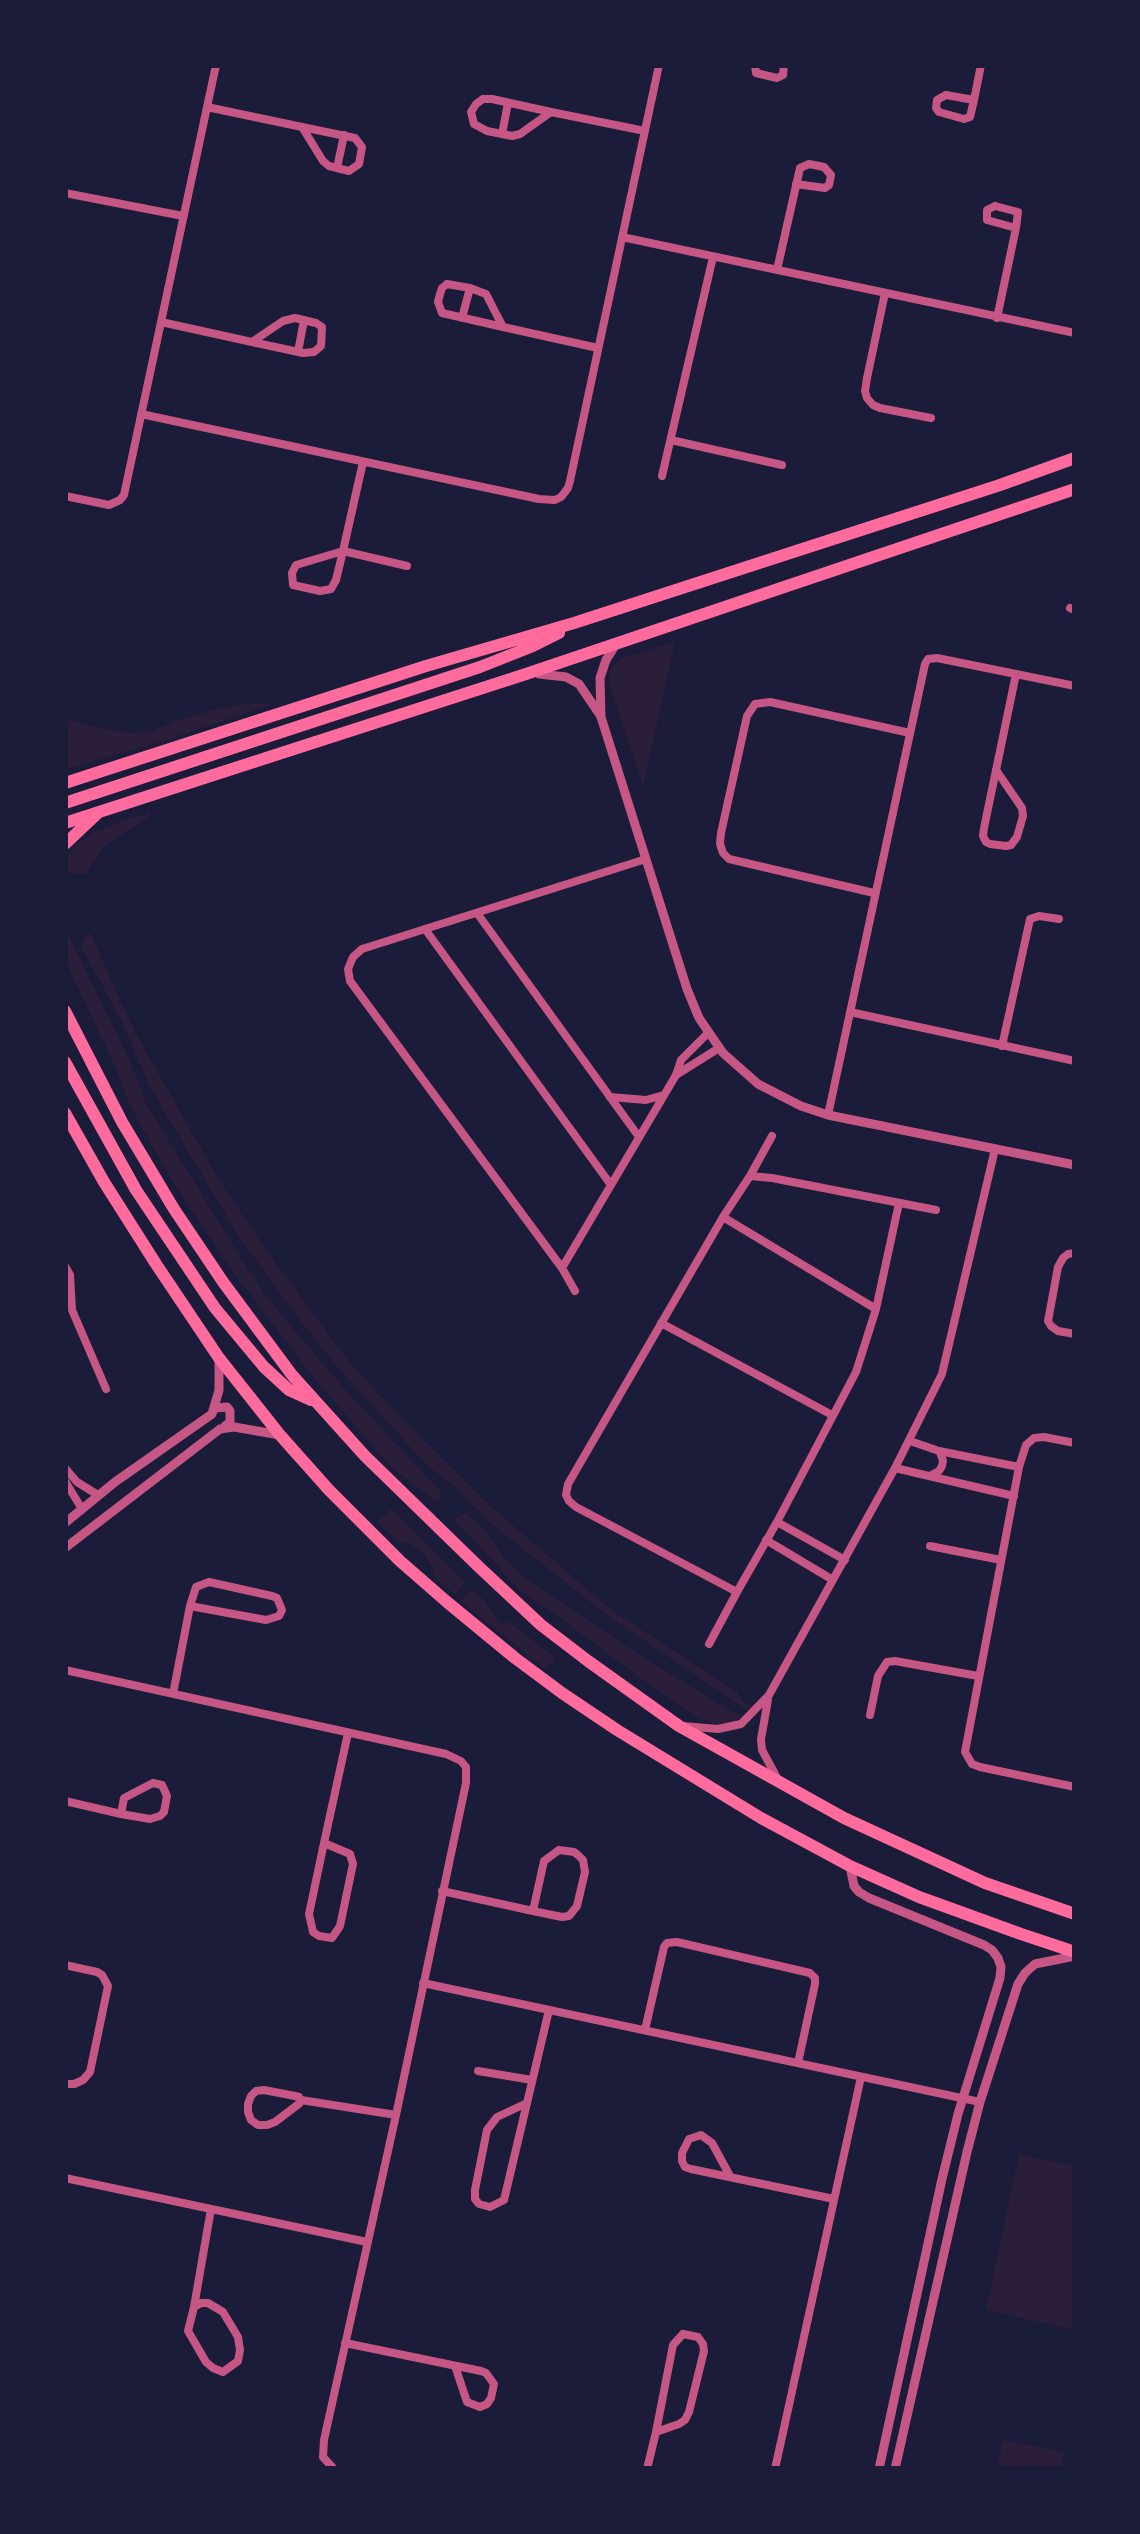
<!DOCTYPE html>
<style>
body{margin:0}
#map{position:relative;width:1140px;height:2534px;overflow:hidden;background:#1b1b3a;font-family:Karla,sans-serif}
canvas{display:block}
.frame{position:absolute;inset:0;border:68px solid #1b1b3a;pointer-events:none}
</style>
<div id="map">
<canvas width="1140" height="2534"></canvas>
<div class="frame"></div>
</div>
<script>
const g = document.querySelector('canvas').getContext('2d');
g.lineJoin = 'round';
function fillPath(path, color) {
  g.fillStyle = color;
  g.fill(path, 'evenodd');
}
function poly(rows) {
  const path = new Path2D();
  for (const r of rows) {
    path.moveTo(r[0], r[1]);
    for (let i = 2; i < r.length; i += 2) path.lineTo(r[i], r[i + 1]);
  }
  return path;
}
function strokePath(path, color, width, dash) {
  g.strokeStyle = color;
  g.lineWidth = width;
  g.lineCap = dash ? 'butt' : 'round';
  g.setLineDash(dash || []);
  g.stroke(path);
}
const green = poly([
 [675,642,643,786,609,684,610,673,612,666,622,658],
 [249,703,273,704,158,743,65,769,65,720,126,733,150,732,175,721,213,710],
 [149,812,151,816,104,846,86,875,65,872,65,859,81,841,99,830],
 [65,928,133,1068,146,1104,243,1261,269,1300,340,1384,441,1492,441,1498,438,1502,394,1470,314,1378,230,1268,174,1184,129,1104,116,1069,65,960],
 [90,933,135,1032,219,1180,266,1250,346,1358,395,1412,495,1510,614,1612,736,1691,743,1702,751,1705,749,1711,608,1616,488,1521,457,1488,433,1470,413,1450,336,1365,297,1316,239,1237,151,1089,124,1026,81,946,87,934],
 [391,1509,465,1582,455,1595,436,1579,431,1565,424,1554,408,1543,396,1540,377,1522],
 [467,1513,487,1533,504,1558,527,1579,641,1656,741,1717,735,1722,718,1725,698,1718,639,1677,540,1603,523,1593,453,1519],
 [472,1589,486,1602,496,1619,501,1623,511,1623,555,1658,546,1669,460,1601],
 [1019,2154,1075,2166,1075,2330,986,2310],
 [1003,2440,1064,2452,1061,2469,997,2469]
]);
const minor = poly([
 [755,65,756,73,777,78,783,75,784,65],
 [946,95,974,100,970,117,964,119,939,112,936,108,937,100,946,95],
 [483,99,492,99,551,112,520,134,512,136,487,131,474,124,471,112,476,104,483,99],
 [974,100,981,65],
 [207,107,302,127],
 [551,112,645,131],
 [302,127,355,138,362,147,359,164,349,171,329,166,323,161,302,127],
 [502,134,508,103],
 [337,168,344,135],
 [65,193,183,216],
 [995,206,1018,212,1016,228,987,220,987,210,995,206],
 [622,237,1075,333],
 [777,270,800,168,809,164,824,167,831,175,829,185,825,188,796,184],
 [447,284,470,288,486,294,503,327,442,313,438,302,440,294,442,288,447,284],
 [885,293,867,378,865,391,867,398,873,405,880,408,931,418],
 [295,318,316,323,322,327,321,346,314,352,303,353,252,342,283,321,295,318],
 [462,318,470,288],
 [997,318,1016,228],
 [161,322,252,342],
 [503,327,598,348],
 [298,352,304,320],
 [141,414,539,499,555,500,561,497,568,488,570,481,659,65],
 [671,440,782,465],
 [363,462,343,551,407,566],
 [662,476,713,257],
 [65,496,109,505,120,500,124,495,216,65],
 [343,551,336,580,331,589,320,591,293,585,292,573,296,565,343,551],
 [1070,608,1075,610],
 [996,770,1022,808,1023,816,1017,837,1011,845,1006,846,990,844,986,842,983,836,984,828,1016,674],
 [874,893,729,859,723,853,720,844,721,833,747,716,755,704,770,702,910,733],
 [477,913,639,1137],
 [425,929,611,1185],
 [850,1012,1075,1061],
 [1002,1046,1030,919,1039,916,1059,919],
 [676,1075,719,1048],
 [610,1097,646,1100,664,1095],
 [828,1115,925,664,928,659,937,658,1075,686],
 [750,1176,772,1136],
 [899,1203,876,1309,856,1372,777,1522,737,1592,576,1507,569,1501,566,1495,568,1484,723,1217,750,1176,772,1178,936,1210],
 [723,1217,876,1309],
 [1075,1253,1068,1254,1063,1258,1058,1267,1048,1321,1051,1326,1058,1331,1075,1334],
 [65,1266,70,1275,72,1310,106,1389],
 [562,1268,676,1075,681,1060,708,1033],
 [575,1291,562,1268,350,981,348,969,353,957,362,949,646,859],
 [661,1323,832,1415],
 [910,1441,939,1451,1019,1467],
 [1075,1443,1044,1437,1034,1438,1026,1445,1019,1467,965,1752,972,1764,980,1767,1075,1787],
 [65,1468,77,1482,98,1495],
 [895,1468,1014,1496],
 [930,1476,939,1471,942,1466,943,1461,940,1452],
 [65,1481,82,1509],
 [777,1522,845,1560],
 [766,1540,833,1580],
 [930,1546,1001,1560],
 [209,1582,272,1596,277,1598,282,1610,279,1616,266,1620,190,1606,196,1587,209,1582],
 [709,1644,737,1592],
 [65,1670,446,1754,461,1761,466,1767,466,1783,396,2115,324,2440,323,2457,334,2469],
 [173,1694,190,1606],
 [768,1700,761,1739,762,1750,776,1776],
 [870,1715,878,1676,887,1662,895,1661,978,1676],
 [683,1726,718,1729,741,1724,769,1695,895,1468,942,1374,995,1149],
 [153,1783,162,1785,167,1796,164,1812,160,1816,150,1819,121,1814,124,1798,153,1783],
 [65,1801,121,1814],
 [324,1843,350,1854,353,1864,340,1926,332,1938,319,1936,313,1932,309,1914,324,1843,348,1733],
 [559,1850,574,1852,578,1855,583,1860,585,1872,577,1906,569,1916,562,1917,533,1911,544,1861,559,1850],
 [442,1891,533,1911],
 [65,1965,97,1972,102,1975,108,1986,90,2072,83,2080,74,2084,65,2084],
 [423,1983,980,2102],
 [645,2030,664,1947,667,1943,677,1942,810,1973,815,1978,815,1984,798,2063],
 [478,2071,532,2080],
 [264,2090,295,2096,299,2097,300,2103,275,2122,267,2125,258,2125,251,2120,248,2112,248,2104,251,2096,256,2091,264,2090],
 [301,2100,396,2115],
 [527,2103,504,2200,490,2207,479,2204,475,2199,475,2190,487,2130,497,2117,527,2103],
 [527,2103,549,2010],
 [730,2176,712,2143,701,2135,689,2139,682,2153,682,2161,685,2167,691,2169,834,2199],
 [65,2178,367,2242],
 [201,2303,208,2303,223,2312,238,2337,240,2350,238,2361,223,2372,213,2368,206,2362,188,2331,194,2307,201,2303],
 [194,2307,211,2209],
 [683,2334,698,2337,703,2344,704,2351,689,2412,685,2420,679,2424,656,2432,673,2345,683,2334],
 [345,2343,481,2371,486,2373,494,2384,491,2398,487,2404,480,2407,467,2402,455,2366],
 [647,2469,656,2432],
 [775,2469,861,2077]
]);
const tertiary = poly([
 [616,644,606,660,600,678,601,717,687,989,699,1018,723,1053,758,1084,801,1106,828,1115,1075,1165],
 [539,674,566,677,579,684,600,715],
 [216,1408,227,1407,230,1411,230,1422,225,1426],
 [65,1523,115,1482,212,1414,219,1390,219,1358],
 [65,1548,220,1429,234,1427,280,1435],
 [850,1866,854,1886,859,1892,869,1898,984,1945,992,1950,998,1958,1001,1967,1000,1978,958,2114,942,2179,879,2469],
 [895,2469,967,2152,980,2102,1018,1984,1025,1973,1035,1964,1075,1956]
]);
const trunk = poly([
 [65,783,426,666,574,623,1000,485,1075,458],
 [65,803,480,667,533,646,559,633],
 [65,823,526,674,1075,489],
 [65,844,99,812],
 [65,1011,122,1122,174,1209,223,1282,292,1375,365,1456,478,1566,541,1625,588,1661,679,1726,844,1818,985,1883,1075,1914],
 [65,1062,136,1190,215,1308,264,1367,289,1390,311,1400],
 [65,1113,104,1182,156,1264,219,1358,280,1435,329,1490,400,1561,447,1602,515,1658,562,1693,617,1730,761,1818,850,1866,919,1897,1021,1934,1075,1952]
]);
fillPath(green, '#2a1e3b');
strokePath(minor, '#c65784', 8);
strokePath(tertiary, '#c65784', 9);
strokePath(trunk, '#ff6b9d', 12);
</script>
